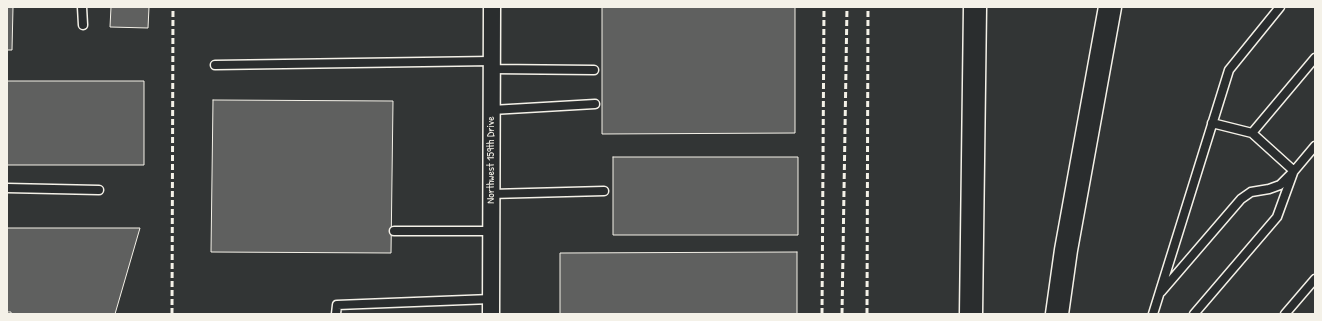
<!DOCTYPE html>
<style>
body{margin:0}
#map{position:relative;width:1322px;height:321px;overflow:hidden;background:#323535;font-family:"Patrick Hand",sans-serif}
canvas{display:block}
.frame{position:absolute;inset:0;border:8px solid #f4f1e8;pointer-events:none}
</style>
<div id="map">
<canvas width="1322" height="321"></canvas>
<div class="frame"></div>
</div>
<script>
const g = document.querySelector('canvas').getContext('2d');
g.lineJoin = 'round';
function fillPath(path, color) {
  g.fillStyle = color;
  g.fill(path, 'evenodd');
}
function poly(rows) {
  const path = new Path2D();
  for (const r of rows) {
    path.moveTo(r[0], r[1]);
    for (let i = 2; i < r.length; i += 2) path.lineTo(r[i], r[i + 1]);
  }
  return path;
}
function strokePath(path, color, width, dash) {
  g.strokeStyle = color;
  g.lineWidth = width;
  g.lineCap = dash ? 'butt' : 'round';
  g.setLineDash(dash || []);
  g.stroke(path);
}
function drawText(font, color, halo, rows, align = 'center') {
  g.font = font + ' "Patrick Hand",sans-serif';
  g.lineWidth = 3.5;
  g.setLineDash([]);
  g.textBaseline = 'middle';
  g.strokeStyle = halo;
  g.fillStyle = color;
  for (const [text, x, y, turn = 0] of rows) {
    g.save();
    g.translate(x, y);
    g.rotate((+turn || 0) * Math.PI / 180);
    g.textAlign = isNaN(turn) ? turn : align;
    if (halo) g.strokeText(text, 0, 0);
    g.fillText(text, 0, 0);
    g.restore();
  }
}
const building = poly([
 [7,7,13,7,12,50,7,50,7,7],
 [111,7,149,7,148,28,110,27,111,7],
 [602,7,795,7,795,133,602,134,602,7],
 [7,81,144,81,144,165,7,165,7,81],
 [213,100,393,101,391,253,211,252,213,100],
 [613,157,798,157,798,235,613,235,613,157],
 [7,228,140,228,115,314,11,314,11,312,7,312,7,228],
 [797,252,797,314,560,314,560,253,797,252]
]);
const lane = poly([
 [82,7,83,25],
 [215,65,492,61],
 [492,69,594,70],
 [492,110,595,104],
 [1212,123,1252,133,1294,171],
 [1252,133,1315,58],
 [7,188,99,190],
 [491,194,604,191],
 [394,231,491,231],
 [1161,292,1241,199,1251,192,1269,189,1280,185,1294,171,1315,146],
 [336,314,337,305,491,299],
 [1153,314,1229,70,1280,7],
 [1194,314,1277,217,1293,173],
 [1285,314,1315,279]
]);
const street = poly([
 [491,314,492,7]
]);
const primary = poly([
 [971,314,975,7],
 [1057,314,1066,250,1110,7]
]);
const rail = poly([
 [172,314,173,7],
 [822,314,824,7],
 [842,314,847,7],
 [867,314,868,7]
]);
const streetNames = [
 ["Northwest 159th Drive",491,160,-90]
];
fillPath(building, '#5f605f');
strokePath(building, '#f4f1e8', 1);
strokePath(lane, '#f4f1e8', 11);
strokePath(street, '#f4f1e8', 19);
strokePath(primary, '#f4f1e8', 25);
strokePath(lane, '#2a2d2e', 8);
strokePath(street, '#2a2d2e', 16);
strokePath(primary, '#2a2d2e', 22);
strokePath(rail, '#f4f1e8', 3, [6, 3]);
drawText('11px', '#f4f1e8', '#2a2d2e', streetNames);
</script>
